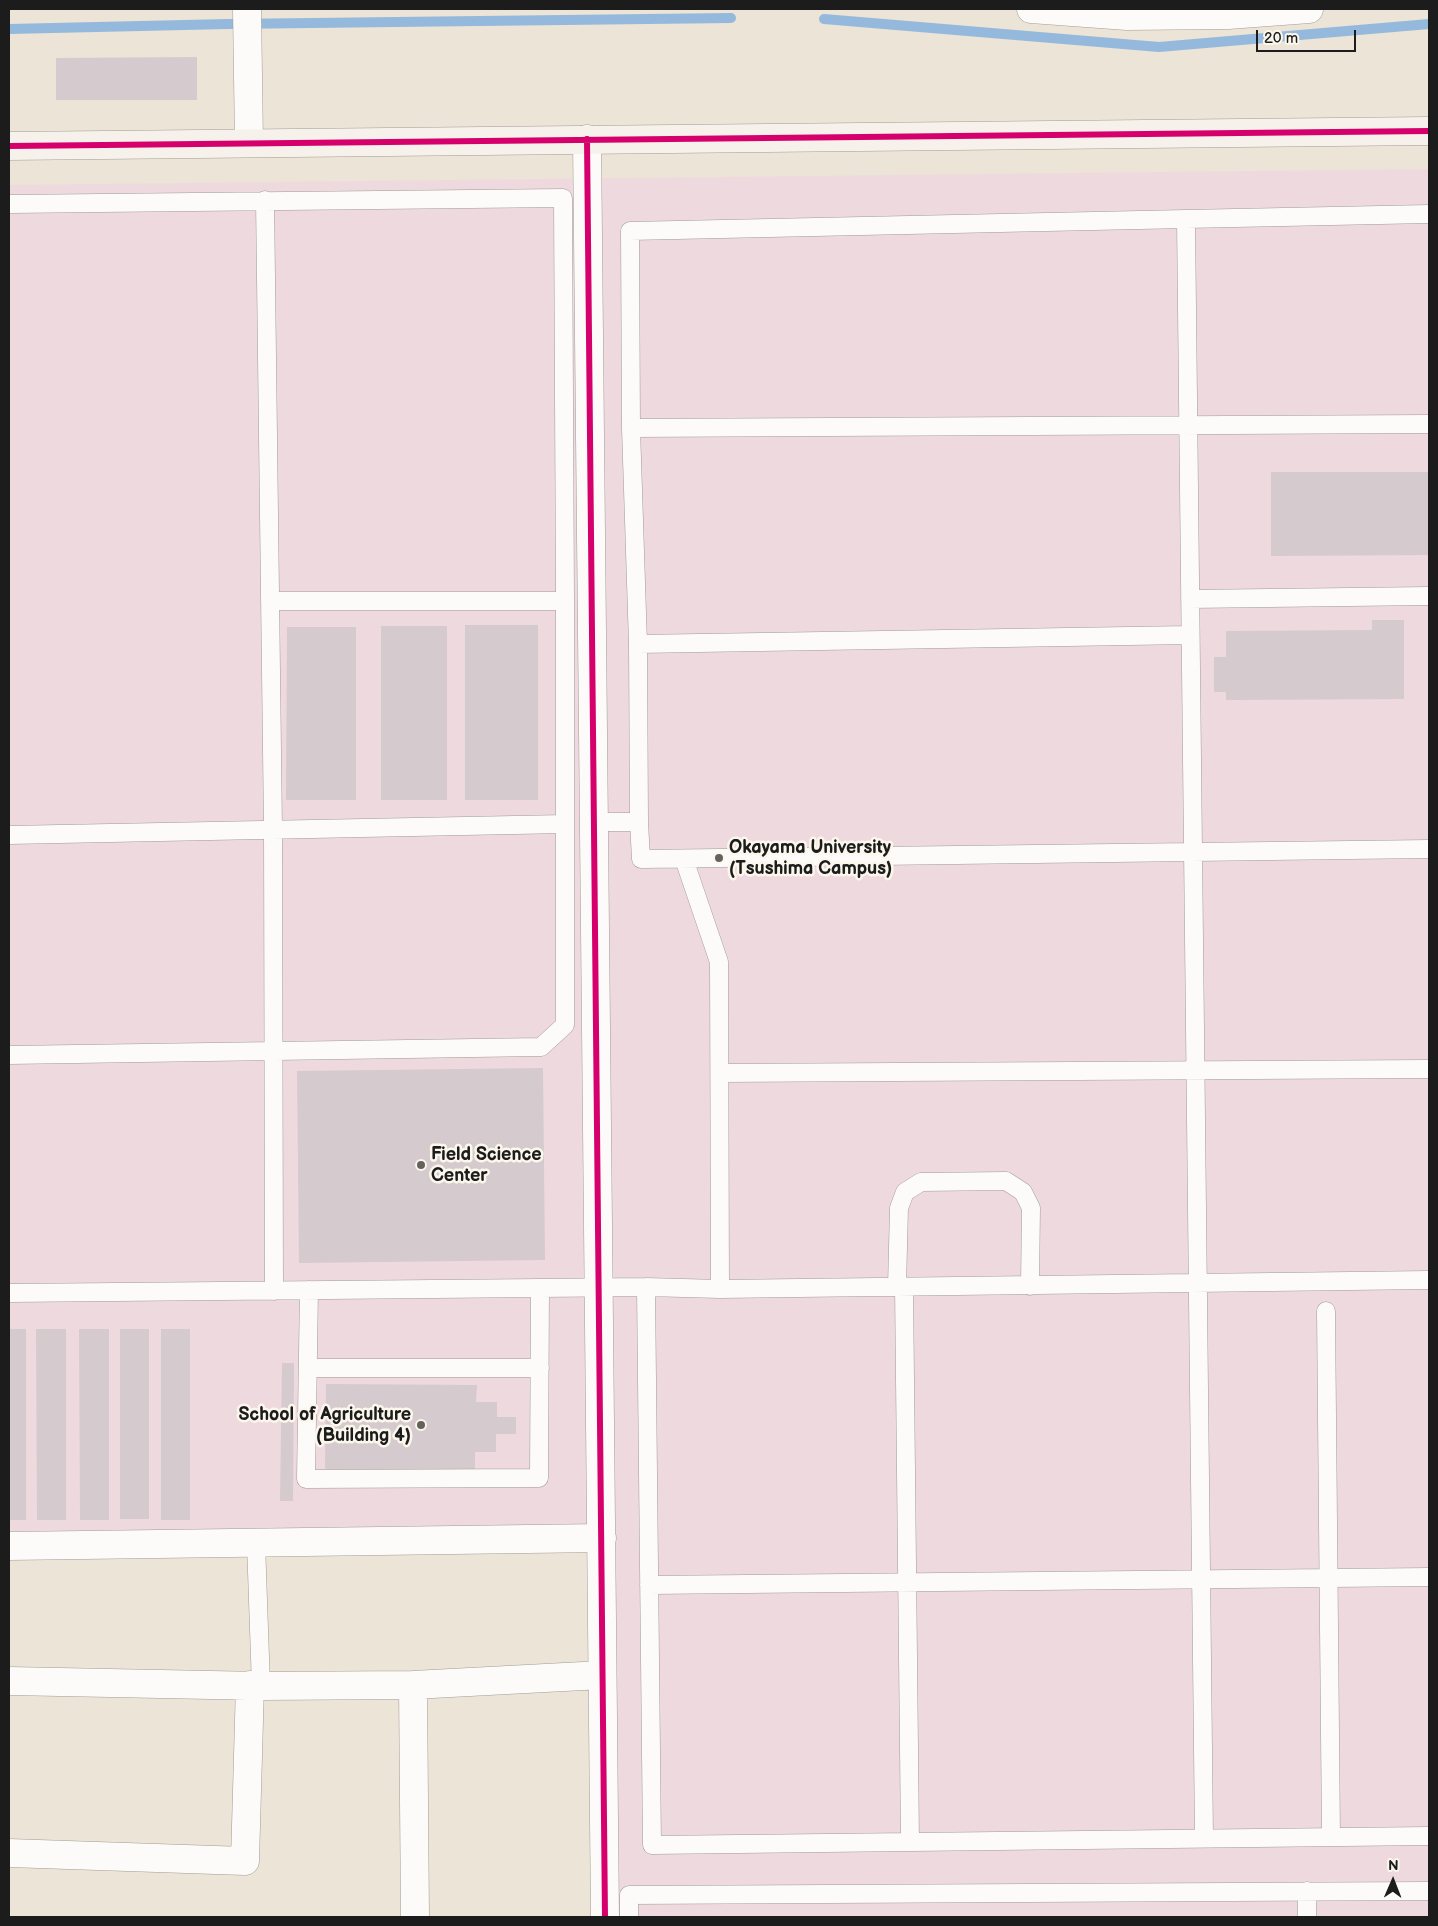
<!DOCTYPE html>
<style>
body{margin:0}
#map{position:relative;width:1438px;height:1926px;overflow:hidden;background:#ece4d6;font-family:"Balsamiq Sans",sans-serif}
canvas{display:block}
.frame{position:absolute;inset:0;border:10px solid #1c1c1c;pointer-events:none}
.north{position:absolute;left:1368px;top:1856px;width:50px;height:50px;-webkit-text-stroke:4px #fbf7ec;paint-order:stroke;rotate:1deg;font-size:14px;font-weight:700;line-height:20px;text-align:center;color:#1c1c1c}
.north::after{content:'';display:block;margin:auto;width:18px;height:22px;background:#1c1c1c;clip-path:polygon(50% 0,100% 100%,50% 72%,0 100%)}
.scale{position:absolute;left:1256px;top:30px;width:100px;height:22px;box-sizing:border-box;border:2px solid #1c1c1c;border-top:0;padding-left:6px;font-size:15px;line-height:18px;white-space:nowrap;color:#1c1c1c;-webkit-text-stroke:4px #fbf7ec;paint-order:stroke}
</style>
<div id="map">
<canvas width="1438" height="1926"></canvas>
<div class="frame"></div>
<div class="north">N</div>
<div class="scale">20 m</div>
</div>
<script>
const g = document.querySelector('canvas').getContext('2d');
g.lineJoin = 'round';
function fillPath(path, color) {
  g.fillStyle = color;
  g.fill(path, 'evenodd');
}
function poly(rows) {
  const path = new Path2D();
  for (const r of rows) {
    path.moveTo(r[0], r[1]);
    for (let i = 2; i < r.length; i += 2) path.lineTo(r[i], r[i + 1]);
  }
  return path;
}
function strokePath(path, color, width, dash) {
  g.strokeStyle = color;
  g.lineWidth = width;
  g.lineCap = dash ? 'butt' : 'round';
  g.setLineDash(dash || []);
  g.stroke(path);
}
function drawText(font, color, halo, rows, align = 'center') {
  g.font = font + ' "Balsamiq Sans",sans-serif';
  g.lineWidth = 5;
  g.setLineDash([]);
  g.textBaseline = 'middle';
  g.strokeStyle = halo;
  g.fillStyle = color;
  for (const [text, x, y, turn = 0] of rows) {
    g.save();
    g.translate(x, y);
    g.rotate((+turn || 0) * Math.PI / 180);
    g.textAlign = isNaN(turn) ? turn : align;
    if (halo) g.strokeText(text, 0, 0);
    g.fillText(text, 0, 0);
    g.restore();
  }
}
const built = poly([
 [1429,169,1429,1917,614,1917,610,1530,9,1531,9,185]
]);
const stream = poly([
 [824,19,1159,47,1429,24],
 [9,29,228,24,731,18]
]);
const building = poly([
 [197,57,197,100,56,100,56,58],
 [1271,472,1429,472,1429,555,1271,556],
 [1372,620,1404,620,1404,699,1226,700,1226,692,1214,692,1214,657,1226,657,1226,631,1372,630],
 [465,625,538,625,538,800,465,800],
 [381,626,447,626,447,800,381,800],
 [287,627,356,627,356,800,286,800],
 [543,1068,545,1260,299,1263,297,1071],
 [9,1329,26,1329,26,1520,9,1520],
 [36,1329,66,1329,66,1520,37,1520],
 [79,1329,109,1329,109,1520,80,1520],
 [120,1329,149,1329,149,1519,120,1519],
 [161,1329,190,1329,190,1520,161,1520],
 [282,1363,294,1363,293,1501,280,1501],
 [326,1384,477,1385,476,1402,497,1402,497,1417,516,1417,516,1434,496,1434,496,1452,475,1452,475,1471,325,1469]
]);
const lane = poly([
 [265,200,273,829,274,1291],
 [9,204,563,198,565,601],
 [1186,219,1429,214],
 [631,428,1429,424],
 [1190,599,1429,596],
 [270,601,565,601,565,824],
 [638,644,1190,635],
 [595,822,639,822,638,644,631,428,630,231,1186,219,1204,1838],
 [639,822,641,859,1429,849],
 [9,835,565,824,565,1025,541,1047,9,1055],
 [684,859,719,962,720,1289],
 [720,1073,1429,1069],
 [646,1287,652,1845,1429,1836],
 [897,1287,899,1208,905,1192,921,1182,1006,1181,1023,1192,1031,1208,1030,1286],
 [904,1287,910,1841],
 [309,1290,306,1479,539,1478,540,1288],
 [9,1293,646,1287,720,1289,1429,1280],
 [1326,1311,1331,1837],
 [308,1368,540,1368],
 [256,1543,261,1686],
 [649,1585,1429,1577],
 [629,1917,629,1895,1429,1891],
 [1307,1917,1307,1891]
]);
const street = poly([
 [247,9,249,143],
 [1031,9,1127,16,1228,15,1228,9],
 [1228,15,1309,9],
 [587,139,605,1917],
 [9,1546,602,1538],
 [9,1681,261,1686,413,1685],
 [9,1853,245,1861,250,1685],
 [415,1917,413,1685,602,1675]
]);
const secondary = poly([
 [9,146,1429,131]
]);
const cycleway = poly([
 [587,139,605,1917],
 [9,146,1429,131]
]);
const markers = [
 [719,858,5,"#65625d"],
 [421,1165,5,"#65625d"],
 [421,1425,5,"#65625d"]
];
const poiNames = [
 ["Okayama University",729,848],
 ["(Tsushima Campus)",729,869],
 ["Field Science",431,1155],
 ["Center",431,1176],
 ["School of Agriculture",411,1415,"right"],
 ["(Building 4)",411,1436,"right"]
];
fillPath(built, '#eed9df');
strokePath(stream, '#95b9dc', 10);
fillPath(building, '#d5cacd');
strokePath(lane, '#a19c95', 19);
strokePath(street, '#a19c95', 29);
strokePath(secondary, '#a19c95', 29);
strokePath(lane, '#fcfbf9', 18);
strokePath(street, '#fcfbf9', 28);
strokePath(secondary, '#f6f2eb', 28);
strokePath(cycleway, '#d6006c', 6);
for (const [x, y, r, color] of markers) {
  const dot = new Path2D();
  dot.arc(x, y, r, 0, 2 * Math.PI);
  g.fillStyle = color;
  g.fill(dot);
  strokePath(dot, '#fbf7ec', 2);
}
drawText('bold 18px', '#1c1c1c', '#fbf7ec', poiNames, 'left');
</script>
